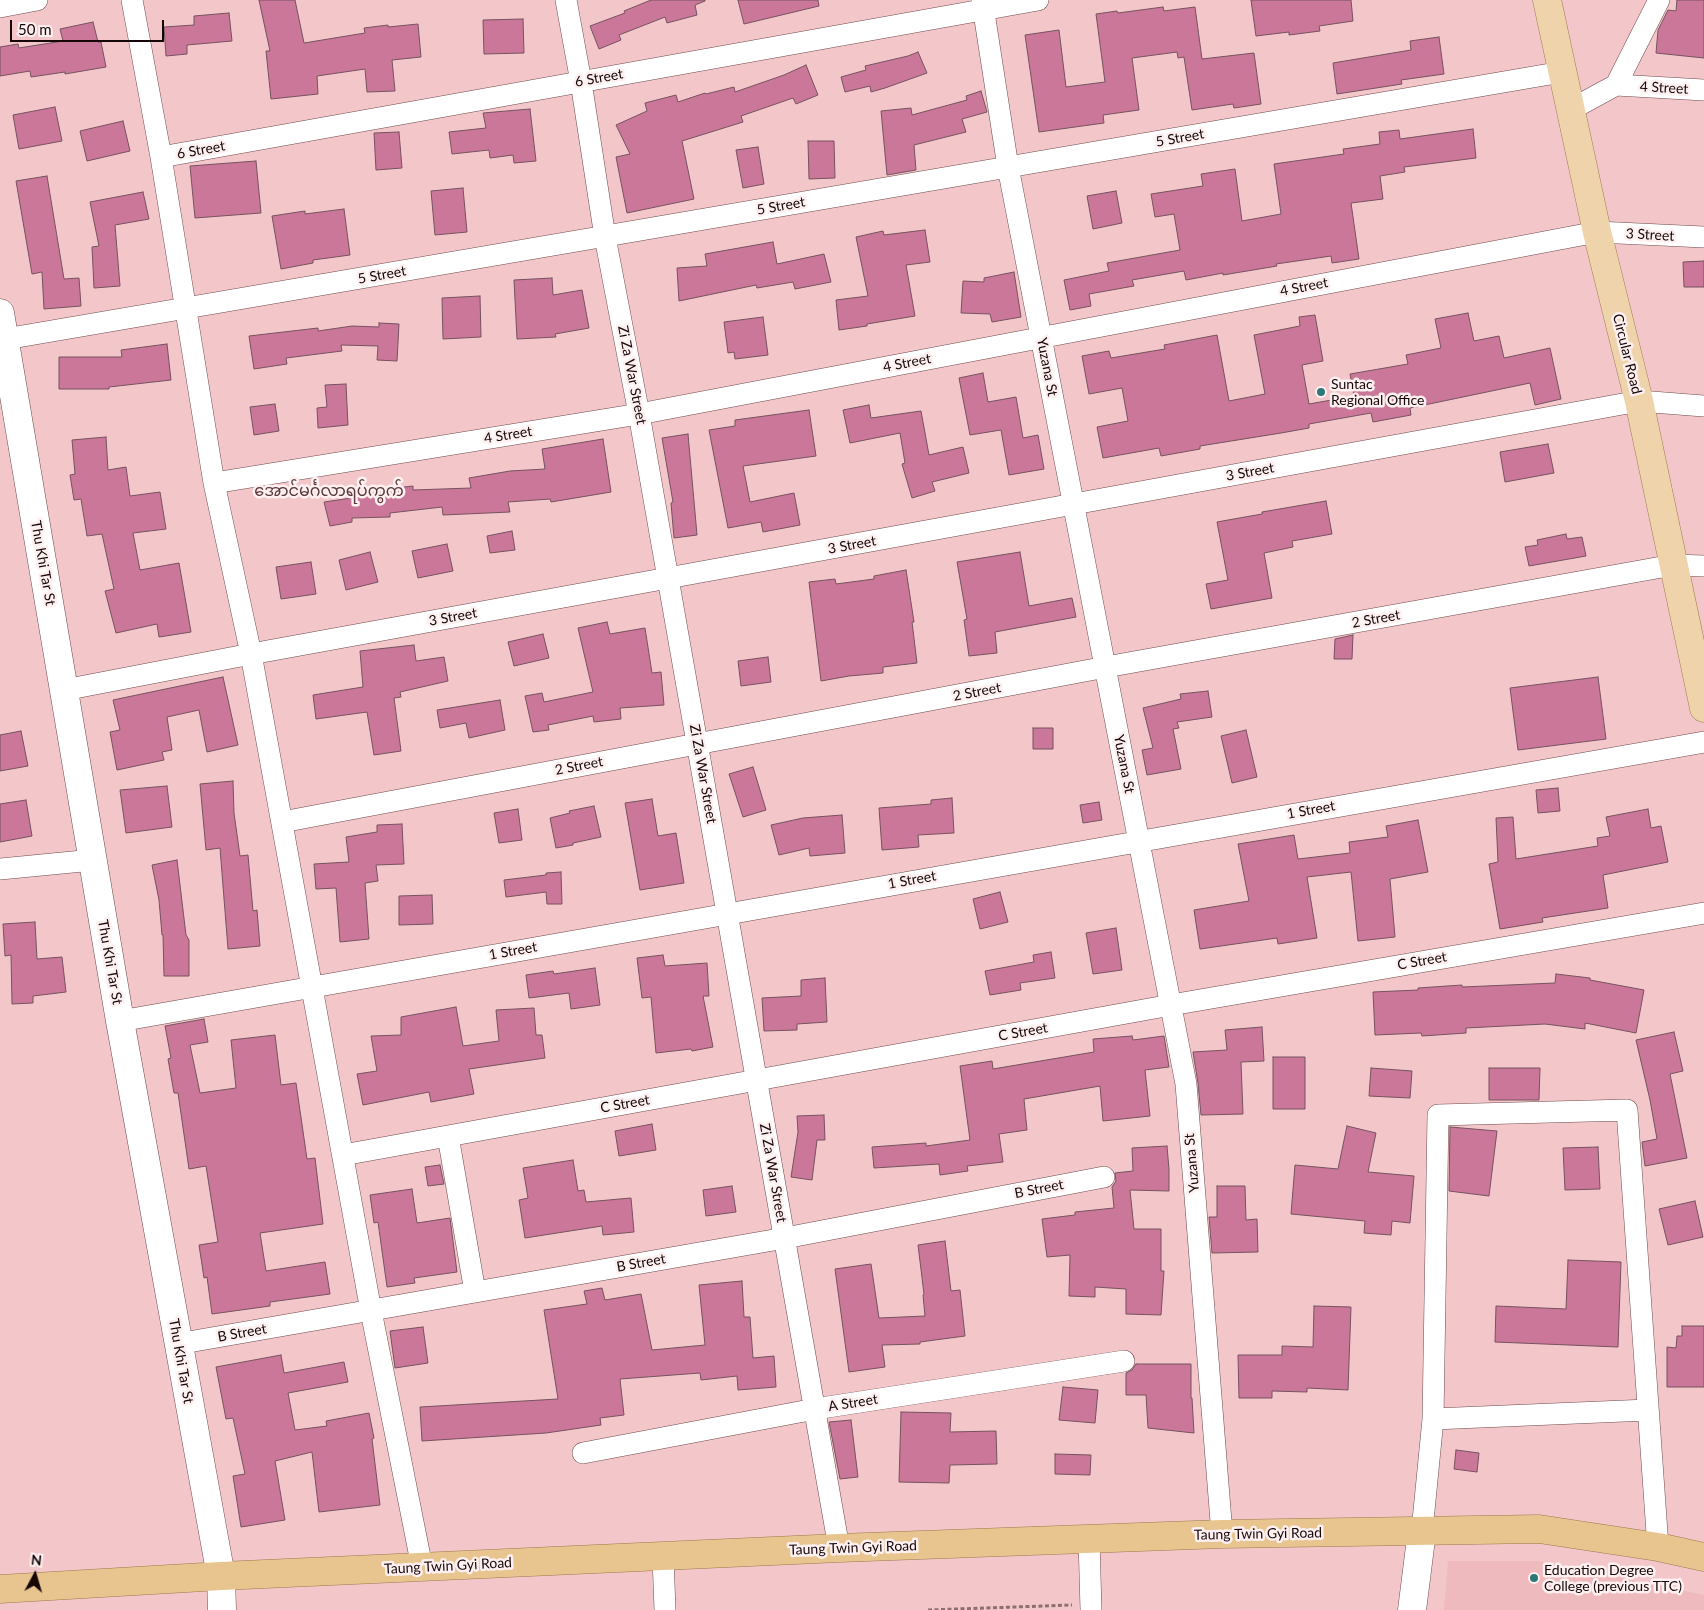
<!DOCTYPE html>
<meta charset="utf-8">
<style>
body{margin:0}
#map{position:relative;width:1704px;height:1610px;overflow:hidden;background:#f3c7c9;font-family:Lato,sans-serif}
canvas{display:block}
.north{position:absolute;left:10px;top:1550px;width:50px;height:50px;-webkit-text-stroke:4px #fef0f1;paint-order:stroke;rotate:6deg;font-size:14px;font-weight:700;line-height:20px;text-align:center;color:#150708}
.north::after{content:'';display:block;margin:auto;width:18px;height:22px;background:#150708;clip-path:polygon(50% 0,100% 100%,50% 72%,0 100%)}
.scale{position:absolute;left:10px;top:20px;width:154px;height:22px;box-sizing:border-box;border:2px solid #150708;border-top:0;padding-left:6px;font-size:15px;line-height:18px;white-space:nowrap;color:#150708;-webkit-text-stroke:4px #fef0f1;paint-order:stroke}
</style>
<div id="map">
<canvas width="1704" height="1610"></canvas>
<div class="north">N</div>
<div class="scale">50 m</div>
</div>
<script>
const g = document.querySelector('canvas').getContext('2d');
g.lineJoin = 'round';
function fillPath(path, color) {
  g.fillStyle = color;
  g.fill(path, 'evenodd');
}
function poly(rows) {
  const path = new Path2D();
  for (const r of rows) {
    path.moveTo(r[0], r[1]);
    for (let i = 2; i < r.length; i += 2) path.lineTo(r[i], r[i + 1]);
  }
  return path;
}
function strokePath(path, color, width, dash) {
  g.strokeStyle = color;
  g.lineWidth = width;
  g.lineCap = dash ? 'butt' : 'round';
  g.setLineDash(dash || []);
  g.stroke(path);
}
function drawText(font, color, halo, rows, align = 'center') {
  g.font = font + ' Lato,"Noto Sans Myanmar",sans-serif';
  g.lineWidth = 5;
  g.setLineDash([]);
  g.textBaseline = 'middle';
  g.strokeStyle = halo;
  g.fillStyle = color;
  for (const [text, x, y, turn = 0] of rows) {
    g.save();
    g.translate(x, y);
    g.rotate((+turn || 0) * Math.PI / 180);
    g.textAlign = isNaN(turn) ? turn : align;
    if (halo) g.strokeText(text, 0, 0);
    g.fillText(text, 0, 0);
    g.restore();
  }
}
const built = poly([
 [1448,1561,1539,1561,1704,1595,1704,1610,1444,1610]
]);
const building = poly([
 [259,0,295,0,304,43,365,33,364,28,388,25,388,27,418,24,421,57,392,60,395,91,367,92,365,69,317,76,318,94,271,99,266,51,270,51,259,0],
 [651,0,705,0,705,1,695,5,697,15,667,23,665,17,619,35,621,40,599,49,590,26,625,13,624,11,651,0],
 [738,0,818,0,819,6,744,24,738,0],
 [1251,0,1351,0,1353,21,1319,26,1320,31,1289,35,1289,32,1256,36,1251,0],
 [1677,0,1704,0,1704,58,1656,53,1658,30,1668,10,1676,11,1677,0],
 [1163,7,1164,11,1195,7,1202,59,1254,53,1261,104,1234,108,1233,104,1192,110,1184,57,1178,58,1177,52,1132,58,1139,110,1103,115,1104,123,1039,132,1025,35,1059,30,1066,87,1105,82,1096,14,1117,11,1118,13,1163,7],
 [229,13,232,41,187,45,187,54,166,56,164,27,194,25,194,16,229,13],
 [523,19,524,53,484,54,483,20,523,19],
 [93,22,98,42,101,42,106,67,65,74,65,72,31,77,30,71,0,76,0,47,18,44,19,48,63,41,60,29,93,22],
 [1439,37,1444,74,1401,80,1402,84,1337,94,1333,63,1411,50,1410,41,1439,37],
 [918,52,927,73,885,88,871,92,870,86,845,92,841,77,866,70,865,66,908,56,918,52],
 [806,65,818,95,796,104,793,98,741,116,743,122,682,141,694,199,627,213,616,157,630,154,616,125,647,111,645,103,676,95,678,102,705,93,706,94,734,87,735,92,784,75,806,65],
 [981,91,987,112,962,119,966,132,914,145,916,170,887,175,881,111,911,108,912,115,967,100,966,96,981,91],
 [55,107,62,141,19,149,13,115,55,107],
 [530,109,536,161,514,163,513,155,490,158,489,150,452,154,449,132,486,128,483,113,530,109],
 [123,121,130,151,87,161,80,131,123,121],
 [1473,129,1476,158,1404,167,1405,172,1380,176,1383,199,1351,203,1359,259,1332,263,1331,256,1276,264,1277,266,1223,275,1223,273,1186,280,1184,271,1132,280,1134,286,1089,294,1091,306,1070,310,1064,280,1109,271,1107,263,1180,250,1174,214,1155,217,1151,194,1203,186,1201,174,1235,169,1242,221,1281,214,1274,164,1344,154,1343,149,1380,144,1379,132,1399,130,1400,139,1473,129],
 [399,132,402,168,376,170,374,133,399,132],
 [808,141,834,141,835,178,809,179,808,141],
 [758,147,764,184,743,188,736,150,758,147],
 [256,161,261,213,195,218,190,166,256,161],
 [47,176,64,279,79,278,81,306,44,309,42,272,32,274,16,181,47,176],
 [463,188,467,232,435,235,431,191,463,188],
 [1116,191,1122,223,1093,229,1087,196,1116,191],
 [143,192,149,219,115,225,120,286,94,288,92,247,99,246,90,202,143,192],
 [344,209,350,255,313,260,313,263,281,269,272,216,305,211,305,214,344,209],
 [925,230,930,262,906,265,915,316,867,324,867,326,839,330,836,300,868,296,856,237,883,231,884,235,925,230],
 [773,242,777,264,824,254,831,282,795,289,793,282,757,288,756,285,679,301,677,268,707,266,705,254,773,242],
 [1704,261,1704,287,1684,287,1683,262,1704,261],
 [1014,272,1021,317,992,322,990,314,961,313,963,281,984,282,984,278,1014,272],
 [552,278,553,295,582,290,589,328,555,334,556,337,517,339,514,280,552,278],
 [480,296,481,337,443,339,442,298,480,296],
 [1468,313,1474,341,1499,336,1504,358,1550,348,1561,399,1535,405,1530,383,1410,408,1411,415,1373,422,1371,413,1309,424,1309,428,1281,433,1200,446,1200,449,1161,456,1159,448,1103,458,1097,427,1128,421,1122,388,1089,394,1082,356,1109,351,1111,358,1165,349,1164,345,1217,335,1229,401,1265,394,1254,335,1300,326,1299,317,1315,315,1323,361,1302,365,1309,404,1354,396,1350,374,1408,364,1406,355,1441,348,1435,319,1468,313],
 [763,317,768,355,735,359,734,352,728,353,724,322,763,317],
 [379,323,399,324,397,361,377,360,378,346,341,345,342,351,286,358,287,364,254,369,249,336,318,328,318,331,352,326,379,327,379,323],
 [167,344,171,380,109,387,109,389,59,389,59,357,122,357,121,350,167,344],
 [983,373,988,402,1016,397,1023,438,1038,435,1044,469,1009,475,1001,430,970,435,959,378,983,373],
 [346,384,348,425,318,428,317,408,327,407,325,385,346,384],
 [275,404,279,431,254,435,250,407,275,404],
 [869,405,871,418,921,411,929,455,963,447,969,473,932,482,935,491,912,498,902,464,905,463,900,433,850,443,843,410,869,405],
 [809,410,816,456,743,466,750,502,794,493,800,525,763,532,761,522,728,528,709,430,735,426,735,420,809,410],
 [688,434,697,535,674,538,671,503,673,502,662,438,688,434],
 [106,437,108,470,126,467,130,496,160,492,166,529,133,533,140,570,179,563,191,632,159,637,157,624,116,633,105,591,114,589,102,534,87,536,81,499,74,500,70,475,75,474,72,440,106,437],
 [603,439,611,492,551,502,550,499,508,502,510,512,443,515,442,507,390,513,390,517,352,518,352,522,330,526,324,502,365,496,365,493,396,492,395,488,413,486,413,490,471,488,469,478,510,471,545,469,542,449,603,439],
 [1548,444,1554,473,1505,482,1500,452,1548,444],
 [1326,501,1332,534,1292,541,1293,547,1264,553,1272,598,1211,609,1206,584,1228,580,1217,522,1262,514,1262,512,1326,501],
 [512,531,515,550,490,553,487,536,512,531],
 [1566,534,1567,539,1582,537,1586,556,1529,566,1525,547,1538,545,1537,540,1566,534],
 [447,544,453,571,418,578,412,551,447,544],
 [370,552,378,582,346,590,339,560,370,552],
 [1020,552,1029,606,1072,598,1076,617,995,632,997,653,969,656,964,620,967,619,957,562,1020,552],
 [311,562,316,594,281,599,276,567,311,562],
 [906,570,914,622,912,622,917,663,883,667,883,673,849,676,821,681,809,582,835,579,836,584,874,579,874,576,906,570],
 [607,622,610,634,645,628,652,673,661,672,664,705,620,708,621,719,594,722,593,716,548,725,549,730,533,732,525,696,542,693,544,702,593,692,578,628,607,622],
 [543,634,549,658,514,666,508,642,543,634],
 [1353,635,1352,659,1334,659,1335,639,1353,635],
 [414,645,416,661,444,657,448,681,400,692,401,697,394,698,401,751,374,755,367,712,316,719,313,695,363,687,360,651,414,645],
 [768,657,771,682,741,686,738,661,768,657],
 [223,677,238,745,207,752,199,710,167,717,172,750,162,752,164,760,117,770,110,732,120,730,113,700,223,677],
 [1598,677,1606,739,1518,750,1510,688,1598,677],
 [1208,691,1212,717,1177,722,1179,728,1173,729,1181,769,1147,775,1142,750,1153,748,1143,708,1181,699,1180,694,1208,691],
 [500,700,505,730,469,738,466,723,440,728,437,710,500,700],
 [1033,728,1053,728,1053,749,1033,749,1033,728],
 [1246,730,1257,777,1232,783,1221,736,1246,730],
 [21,731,28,766,0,771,0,735,21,731],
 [753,767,766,810,743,817,729,774,753,767],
 [233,781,234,813,240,856,248,855,253,911,257,910,260,946,228,949,220,848,206,850,200,784,233,781],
 [167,786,172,827,126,833,120,790,167,786],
 [1558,788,1560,811,1538,813,1536,790,1558,788],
 [952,798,954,833,918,835,919,847,882,850,879,808,931,804,931,800,952,798],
 [652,799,658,836,676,833,684,883,640,890,625,803,652,799],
 [26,800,32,836,0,842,0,804,26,800],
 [1099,802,1102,820,1083,823,1080,805,1099,802],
 [594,806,601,837,573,843,573,845,556,848,550,818,570,813,569,811,594,806],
 [518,809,522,840,499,843,494,813,518,809],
 [1648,809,1651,828,1661,826,1668,862,1603,875,1608,908,1542,918,1543,922,1500,929,1489,864,1498,862,1496,818,1513,817,1516,859,1598,846,1597,838,1610,836,1606,817,1648,809],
 [842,815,845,853,810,856,809,848,779,855,771,825,803,818,842,815],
 [1418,820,1428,872,1390,879,1395,937,1358,941,1351,872,1307,877,1317,938,1278,944,1277,938,1200,949,1194,910,1249,901,1238,844,1294,835,1298,859,1350,853,1349,842,1388,837,1386,826,1418,820],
 [402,824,404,864,376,865,378,881,365,883,369,939,340,942,336,888,316,889,314,864,349,862,346,837,377,832,377,825,402,824],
 [177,860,186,935,189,940,189,976,164,976,163,935,162,935,159,900,152,865,177,860],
 [561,872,562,904,547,904,546,892,506,897,504,880,546,875,546,873,561,872],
 [1000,892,1008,922,980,929,973,899,1000,892],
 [432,895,433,924,399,925,399,896,432,895],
 [35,922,37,959,62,957,66,992,33,996,33,1003,12,1004,11,955,5,956,3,924,35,922],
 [1116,928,1122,970,1093,974,1086,933,1116,928],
 [1051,952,1055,978,1020,983,1021,990,990,995,985,971,1034,962,1033,955,1051,952],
 [663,955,665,966,707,963,709,996,703,996,713,1047,692,1051,691,1049,656,1053,651,997,642,998,637,958,663,955],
 [595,968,600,1005,571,1009,569,993,529,998,526,975,553,971,554,974,595,968],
 [1556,974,1590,978,1590,980,1644,990,1636,1033,1585,1023,1585,1029,1545,1024,1466,1028,1466,1033,1422,1036,1421,1033,1375,1035,1373,992,1418,990,1418,988,1462,985,1462,987,1555,983,1556,974],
 [825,978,827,1022,797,1024,797,1030,764,1031,762,998,801,996,801,980,825,978],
 [456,1007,463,1046,499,1041,496,1010,534,1008,536,1035,542,1035,545,1058,469,1069,474,1094,431,1102,429,1092,363,1105,357,1074,377,1071,371,1036,401,1035,401,1017,456,1007],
 [204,1019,208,1042,190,1045,200,1093,236,1088,231,1040,275,1035,281,1085,296,1083,307,1159,315,1158,323,1224,260,1233,266,1271,325,1262,330,1294,270,1302,270,1306,212,1314,207,1277,204,1278,199,1245,218,1242,206,1166,189,1169,178,1093,174,1093,168,1059,171,1058,165,1026,204,1019],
 [1262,1027,1264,1061,1241,1062,1243,1114,1201,1115,1198,1083,1193,1052,1227,1050,1225,1030,1262,1027],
 [1674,1032,1683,1071,1670,1074,1687,1158,1645,1166,1642,1142,1657,1139,1650,1100,1636,1040,1674,1032],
 [1132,1036,1133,1040,1164,1036,1169,1067,1145,1070,1150,1116,1103,1121,1100,1086,1024,1099,1027,1130,999,1134,1003,1162,967,1166,968,1171,940,1175,939,1164,874,1168,872,1147,926,1143,926,1146,970,1140,960,1066,992,1061,993,1069,1094,1052,1093,1039,1132,1036],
 [1273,1057,1305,1057,1305,1109,1273,1109,1273,1057],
 [1371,1068,1412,1071,1410,1098,1369,1096,1371,1068],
 [1489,1068,1540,1068,1539,1100,1489,1100,1489,1068],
 [824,1115,825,1140,817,1140,812,1180,791,1177,798,1132,797,1116,824,1115],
 [652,1124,656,1150,619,1156,615,1131,652,1124],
 [1347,1126,1376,1133,1368,1172,1414,1176,1410,1223,1392,1221,1391,1235,1364,1233,1365,1221,1291,1214,1295,1165,1338,1169,1347,1126],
 [1450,1127,1497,1131,1489,1196,1449,1191,1450,1127],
 [1167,1146,1169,1169,1169,1191,1130,1190,1134,1229,1161,1229,1161,1271,1164,1271,1161,1315,1126,1314,1126,1289,1095,1287,1095,1297,1069,1296,1070,1255,1047,1257,1042,1219,1075,1215,1075,1212,1114,1208,1112,1187,1116,1181,1115,1173,1133,1171,1132,1148,1167,1146],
 [1598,1147,1600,1189,1565,1190,1563,1148,1598,1147],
 [573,1160,578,1191,584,1190,586,1202,631,1198,634,1232,603,1235,602,1226,525,1238,519,1200,528,1198,523,1168,573,1160],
 [440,1165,444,1184,428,1186,425,1167,440,1165],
 [732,1186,736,1212,706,1216,703,1190,732,1186],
 [1217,1186,1245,1186,1246,1220,1257,1219,1258,1252,1212,1253,1209,1217,1217,1217,1217,1186],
 [412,1189,417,1223,450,1218,457,1272,414,1278,415,1283,387,1287,378,1222,374,1223,370,1195,412,1189],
 [1695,1201,1703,1237,1668,1245,1659,1209,1695,1201],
 [945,1241,951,1291,960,1290,965,1336,920,1342,920,1344,882,1345,885,1367,849,1372,835,1269,871,1264,879,1318,925,1316,923,1295,924,1294,918,1245,945,1241],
 [1568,1260,1621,1262,1618,1347,1495,1342,1496,1306,1566,1309,1568,1260],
 [742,1281,744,1317,750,1317,753,1358,774,1356,776,1387,738,1390,737,1376,701,1380,700,1373,620,1379,624,1415,600,1418,601,1425,546,1433,422,1441,420,1407,558,1399,544,1310,587,1304,584,1291,602,1288,605,1300,641,1294,652,1350,705,1345,699,1285,742,1281],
 [1314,1306,1351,1307,1348,1390,1307,1388,1307,1392,1272,1391,1272,1398,1239,1398,1238,1355,1282,1355,1282,1346,1313,1347,1314,1306],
 [1682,1326,1704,1326,1704,1387,1667,1387,1667,1347,1676,1348,1677,1336,1682,1336,1682,1326],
 [423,1327,428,1363,395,1368,390,1331,423,1327],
 [281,1355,284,1373,344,1362,348,1382,288,1393,295,1430,327,1426,326,1421,369,1413,374,1438,372,1439,380,1505,319,1512,312,1452,275,1461,285,1520,241,1527,233,1476,245,1474,233,1418,226,1419,216,1367,281,1355],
 [1136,1364,1191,1364,1191,1398,1192,1398,1194,1433,1148,1428,1146,1395,1126,1395,1126,1373,1132,1370,1136,1364],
 [1063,1387,1098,1390,1095,1423,1059,1420,1063,1387],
 [901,1412,951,1413,950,1432,996,1431,997,1464,950,1465,949,1483,899,1482,901,1412],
 [851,1420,858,1477,840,1479,829,1422,851,1420],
 [1456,1450,1479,1453,1477,1472,1454,1469,1456,1450],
 [1055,1454,1091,1455,1090,1475,1055,1474,1055,1454]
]);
const path = poly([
 [928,1610,1072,1605]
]);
const minor = poly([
 [132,0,161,157,214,483,251,654,371,1311,422,1567],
 [566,0,581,82,605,237,639,414,839,1548],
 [982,0,1008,167,1186,1084,1222,1534],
 [0,7,37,0],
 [1616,85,1659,0],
 [1570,110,1616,85,1704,90],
 [161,157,1038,0],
 [0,340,1562,72],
 [214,483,639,414,1597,232,1704,237],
 [64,690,251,654,1639,401,1704,406],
 [282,822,1106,667,1673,565,1704,566],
 [0,869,93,860],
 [120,1021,1704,742],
 [448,1136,475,1292],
 [343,1155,1171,1005,1704,913],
 [177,1344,785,1238,1104,1177],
 [1433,1419,1648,1410],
 [583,1453,815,1409,1124,1361],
 [1422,1531,1433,1419,1438,1115,1627,1110,1658,1547],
 [1089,1539,1091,1610],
 [663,1557,665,1610]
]);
const tertiary = poly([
 [0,313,120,1021,221,1576,222,1610],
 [1412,1610,1422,1531]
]);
const primary = poly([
 [1547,0,1597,232,1639,401,1704,708]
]);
const trunk = poly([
 [0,1589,221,1576,839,1548,1222,1534,1539,1529,1658,1547,1704,1557]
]);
const markers = [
 [1321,392,5,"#2e7777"],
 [1534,1578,5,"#2e7777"]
];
const streetNames = [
 ["6 Street",599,78,-10],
 ["4 Street",1664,88,3],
 ["5 Street",1180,138,-10],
 ["6 Street",201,150,-10],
 ["5 Street",781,206,-10],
 ["3 Street",1650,235,3],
 ["5 Street",382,275,-10],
 ["4 Street",1304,287,-11],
 ["Circular Road",1627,354,76],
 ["4 Street",907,363,-11],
 ["Yuzana St",1047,367,79],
 ["Zi Za War Street",632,375,79],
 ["4 Street",508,435,-9],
 ["3 Street",1250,472,-10],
 ["3 Street",852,545,-10],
 ["Thu Khi Tar St",43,563,80],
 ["3 Street",453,617,-10],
 ["2 Street",1376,619,-10],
 ["2 Street",977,692,-11],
 ["Yuzana St",1124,764,79],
 ["2 Street",579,766,-11],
 ["Zi Za War Street",703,774,80],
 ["1 Street",1311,810,-10],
 ["1 Street",912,880,-10],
 ["1 Street",513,951,-10],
 ["C Street",1422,961,-10],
 ["Thu Khi Tar St",110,962,80],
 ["C Street",1023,1032,-10],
 ["C Street",625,1104,-10],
 ["Yuzana St",1192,1163,-95],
 ["Zi Za War Street",773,1173,80],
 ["B Street",1039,1189,-11],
 ["B Street",641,1263,-10],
 ["B Street",242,1333,-10],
 ["Thu Khi Tar St",181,1361,80],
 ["A Street",853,1403,-9],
 ["Taung Twin Gyi Road",1258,1534,-1],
 ["Taung Twin Gyi Road",853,1548,-2],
 ["Taung Twin Gyi Road",448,1566,-3]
];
const poiNames = [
 ["Suntac",1331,384],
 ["Regional Office",1331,400],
 ["Education Degree",1544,1570],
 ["College (previous TTC)",1544,1586]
];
const quarterNames = [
 ["အောင်မင်္ဂလာရပ်ကွက်",329,491]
];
fillPath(built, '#eebabd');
fillPath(building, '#cb7799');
strokePath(building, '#75525f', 1);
strokePath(minor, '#6f4a4d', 22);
strokePath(tertiary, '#6f4a4d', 29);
strokePath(primary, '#9b784e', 29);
strokePath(trunk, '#9b784e', 29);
strokePath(path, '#8e6f71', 3, [4, 2.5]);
strokePath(minor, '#fff', 21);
strokePath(tertiary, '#fff', 28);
strokePath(primary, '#eed3ab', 28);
strokePath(trunk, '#e8c48f', 28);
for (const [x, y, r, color] of markers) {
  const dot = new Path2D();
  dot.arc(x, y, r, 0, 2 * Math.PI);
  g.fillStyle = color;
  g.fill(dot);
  strokePath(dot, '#fef0f1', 2);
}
drawText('14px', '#150708', '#fef0f1', streetNames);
drawText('14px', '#150708', '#fef0f1', poiNames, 'left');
drawText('16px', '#5a373a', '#fef0f1', quarterNames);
</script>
